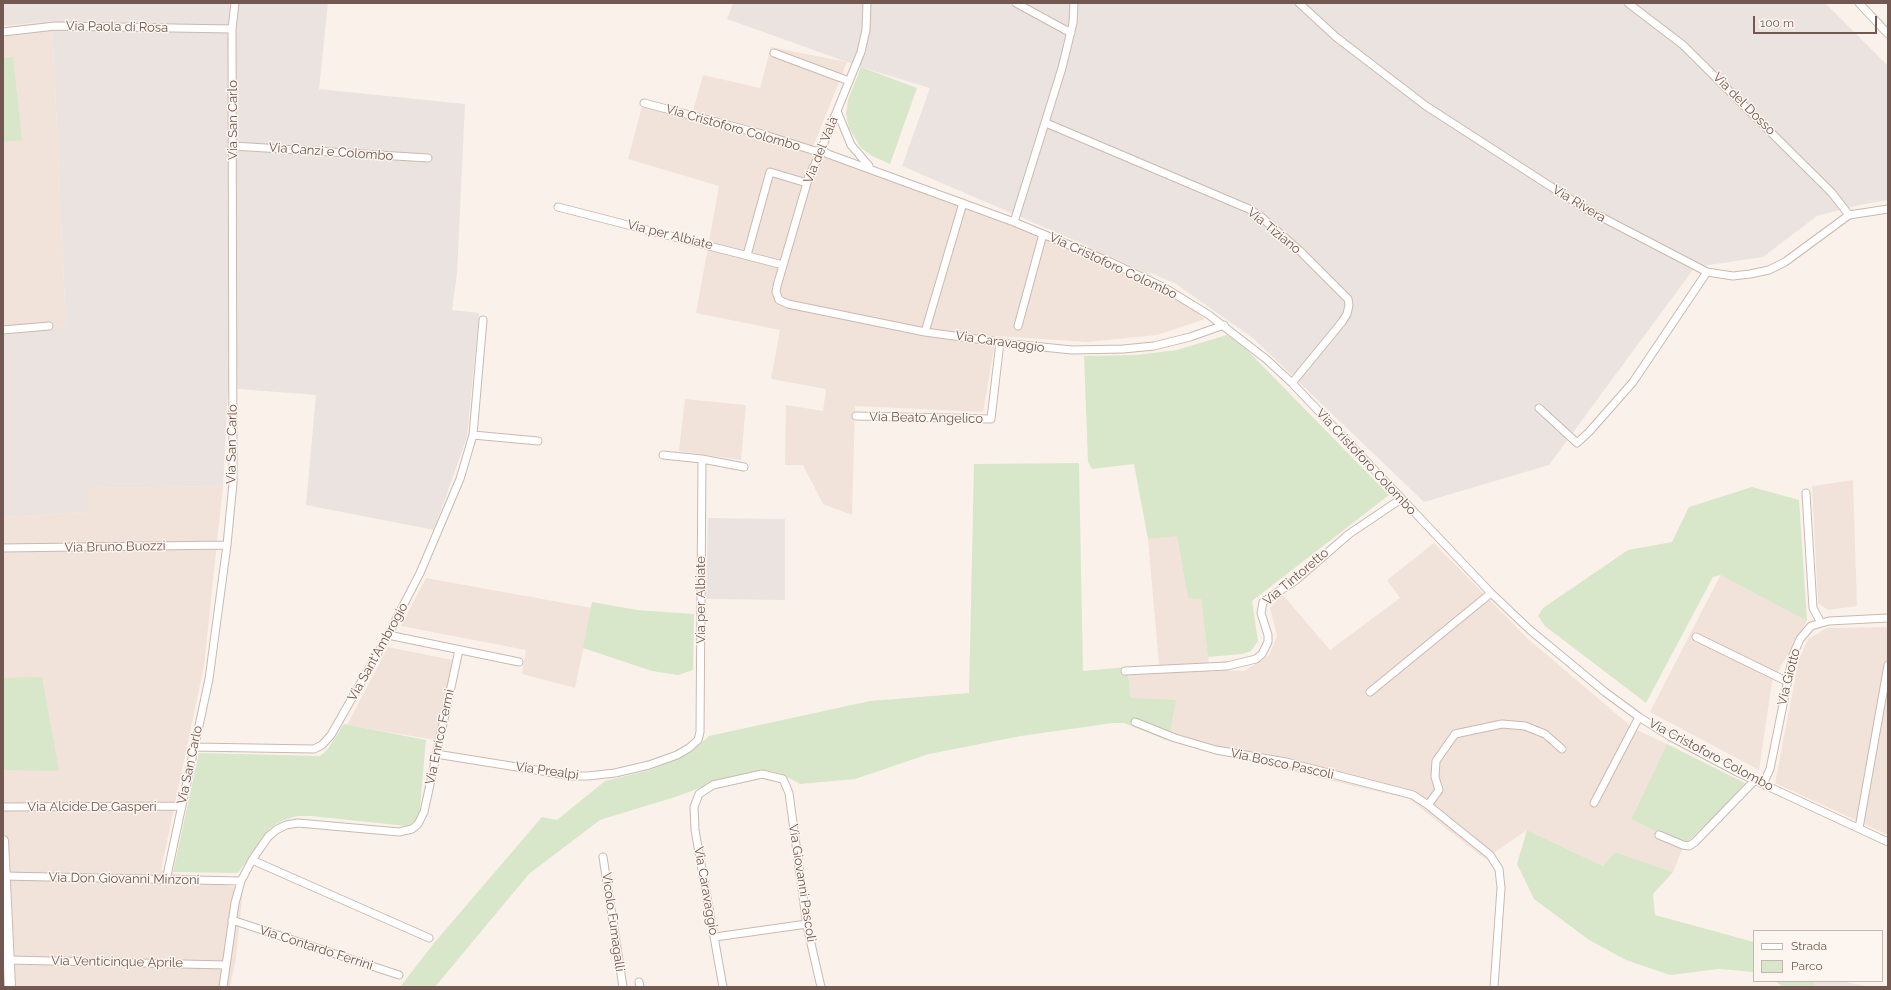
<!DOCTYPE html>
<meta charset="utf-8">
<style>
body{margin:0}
#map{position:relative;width:1891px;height:990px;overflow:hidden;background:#faf2ea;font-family:Raleway,sans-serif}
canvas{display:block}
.frame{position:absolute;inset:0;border:4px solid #725850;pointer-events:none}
.legend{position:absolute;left:1753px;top:930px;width:130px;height:52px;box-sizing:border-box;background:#fdf6f0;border:1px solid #c5b7b0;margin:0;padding:5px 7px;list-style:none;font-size:12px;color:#725850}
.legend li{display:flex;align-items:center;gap:8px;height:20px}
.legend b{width:20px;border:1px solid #c5b7b0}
.scale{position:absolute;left:1753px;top:16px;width:124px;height:18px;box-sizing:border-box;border:2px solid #725850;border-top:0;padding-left:5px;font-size:12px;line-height:14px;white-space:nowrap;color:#725850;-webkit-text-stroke:3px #fdf6f0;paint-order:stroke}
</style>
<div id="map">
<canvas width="1891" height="990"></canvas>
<div class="frame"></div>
<ul class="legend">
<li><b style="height:5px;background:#fff"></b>Strada</li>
<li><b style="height:11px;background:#d8e7c9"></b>Parco</li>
</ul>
<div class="scale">100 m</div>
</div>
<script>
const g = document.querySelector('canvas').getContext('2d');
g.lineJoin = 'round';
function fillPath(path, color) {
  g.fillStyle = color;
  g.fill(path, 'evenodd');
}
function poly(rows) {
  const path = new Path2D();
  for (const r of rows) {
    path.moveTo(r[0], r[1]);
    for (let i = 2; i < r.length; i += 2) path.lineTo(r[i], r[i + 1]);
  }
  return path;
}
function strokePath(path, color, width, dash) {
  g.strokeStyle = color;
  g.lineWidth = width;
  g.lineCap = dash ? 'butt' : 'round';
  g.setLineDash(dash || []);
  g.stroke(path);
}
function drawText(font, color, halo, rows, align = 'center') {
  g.font = font + ' Raleway,sans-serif';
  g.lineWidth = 3;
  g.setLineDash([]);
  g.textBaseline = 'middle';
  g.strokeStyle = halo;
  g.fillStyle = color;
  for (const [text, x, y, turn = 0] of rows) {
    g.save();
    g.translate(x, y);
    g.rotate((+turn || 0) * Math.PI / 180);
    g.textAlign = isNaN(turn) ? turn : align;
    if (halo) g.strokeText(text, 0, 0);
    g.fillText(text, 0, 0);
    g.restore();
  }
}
const residential = poly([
 [52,21,66,327,3,335,3,27],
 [771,47,847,62,811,152,1137,263,1205,319,1157,335,1087,342,996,336,983,412,855,406,852,515,823,504,803,465,785,465,786,405,823,411,826,389,771,379,780,330,696,313,719,186,628,159,642,106,691,118,703,75,760,88],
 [685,399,746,405,741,460,679,451],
 [1853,480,1857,606,1828,610,1818,603,1812,486],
 [223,486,204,666,161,870,243,889,236,958,230,987,3,987,3,517,87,512,87,488],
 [1177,535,1188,597,1201,599,1210,672,1224,670,1244,671,1269,655,1277,636,1270,608,1282,594,1330,650,1400,598,1387,580,1434,543,1527,638,1633,728,1667,744,1631,819,1684,845,1673,872,1615,852,1603,866,1527,830,1485,859,1409,799,1214,753,1166,740,1170,732,1131,698,1127,667,1159,665,1148,539],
 [1721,574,1807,621,1772,682,1759,770,1650,712],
 [426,578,592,608,575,688,522,674,526,650,401,626],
 [1888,627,1888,835,1775,783,1799,659,1808,639,1827,628],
 [388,647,453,660,435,740,347,725]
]);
const industrial = poly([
 [3,3,328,3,319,89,465,104,457,274,452,310,479,313,467,437,434,530,306,505,316,395,238,389,228,391,223,486,87,488,87,512,3,517,3,335,66,327,52,21,3,26],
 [733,3,1825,3,1888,66,1888,200,1859,205,1817,216,1763,257,1695,267,1549,465,1424,502,1254,339,1176,284,902,166,930,88,861,67,727,19],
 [708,518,785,519,785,600,706,599],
 [1816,981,1841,981,1870,987,1815,987,1814,982]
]);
const green = poly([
 [13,57,22,140,3,142,3,58],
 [861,67,917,88,890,164,872,156,861,148,849,128,846,114,848,100],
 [1227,335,1243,346,1389,495,1252,601,1258,641,1251,651,1242,654,1208,657,1201,599,1188,598,1177,536,1148,539,1134,464,1092,469,1088,462,1084,356,1136,355,1177,350],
 [1079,463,1083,671,1127,667,1131,698,1176,700,1170,732,1166,740,1124,723,1113,723,1021,736,929,754,855,779,800,784,780,773,765,770,730,777,675,797,600,820,529,874,435,987,400,987,434,943,542,817,557,820,605,781,650,770,679,758,699,745,709,736,870,701,969,693,974,464],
 [1752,487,1799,500,1807,621,1721,575,1713,577,1646,703,1545,626,1538,616,1543,608,1628,550,1672,542,1689,507],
 [592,602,637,610,694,614,693,670,678,675,652,671,583,648],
 [42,677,59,771,5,770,3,760,3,678],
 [344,724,426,740,419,818,407,826,310,816,297,816,284,820,270,828,238,873,173,872,199,753,320,756,327,750],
 [1667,744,1745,783,1724,808,1684,845,1631,819],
 [1527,830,1603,866,1615,852,1673,872,1653,894,1655,915,1754,942,1754,972,1719,969,1670,975,1626,960,1589,940,1534,899,1517,864],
 [1775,981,1814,981,1815,987,1783,987]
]);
const street = poly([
 [867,3,866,30,861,52,823,145,822,150,809,176,777,286,776,292,779,300,788,304,925,332,1013,344,1072,350,1123,349,1154,346,1190,337,1224,325],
 [1016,3,1071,33],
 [1299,3,1336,37,1426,106,1584,208,1707,272,1733,276,1750,274,1769,270,1785,262,1849,215,1888,209],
 [1628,3,1683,45,1832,193,1849,215],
 [1859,3,1888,34],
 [3,32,55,26,232,29],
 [774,53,849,81],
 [644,103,762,134,815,151,822,150],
 [837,111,851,145,869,166],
 [1046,123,1249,209,1260,216,1301,252,1348,299,1349,305,1347,314,1342,322,1292,383],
 [233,146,428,158],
 [822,150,828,154,1014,222,1110,262,1165,288,1209,315,1266,359,1292,383,1491,593,1530,630,1605,692,1639,717,1671,737,1737,772,1888,842],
 [558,207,783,265],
 [1014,222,1062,68,1073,23,1074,3],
 [747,255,770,172,807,183],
 [1018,326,1043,234],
 [3,330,49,326],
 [925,332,963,203],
 [1539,408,1577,443,1589,432,1633,382,1707,272],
 [856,416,991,419,1000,342],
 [473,435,538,441],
 [663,455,702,459,744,467],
 [1806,493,1813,608,1821,623],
 [3,548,227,545],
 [388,635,519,662],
 [1696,637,1786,681],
 [1125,671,1227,666,1256,659,1262,654,1268,642,1268,635,1261,613,1263,602,1296,580,1349,534,1401,499],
 [1370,692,1491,593],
 [1135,722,1175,738,1216,750,1286,762,1413,795,1428,805,1490,855,1499,869,1501,888,1494,987],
 [194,747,314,749,322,745,331,735,388,635,420,573,460,479,473,435,483,320],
 [436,754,573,776,588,776,615,773,649,765,677,755,689,748,698,740,700,732,702,459],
 [1763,784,1770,769,1793,655,1800,639,1811,626,1829,621,1888,618],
 [1594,803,1639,717],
 [1428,805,1439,790,1435,777,1436,761,1455,734,1502,724,1525,726,1545,734,1562,749],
 [3,807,182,806],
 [1859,828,1888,665],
 [1659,835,1683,845,1689,846,1695,842,1755,780],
 [603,857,623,987],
 [252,860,429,938],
 [3,876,241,881],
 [166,880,209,679,227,545,233,483,232,29,235,3],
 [232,920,399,975],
 [715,937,807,924],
 [9,960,226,965],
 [639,982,640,987],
 [223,987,235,903,241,881,252,860,268,837,276,830,286,825,298,823,399,832,412,829,418,824,424,812,459,650],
 [723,987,695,830,694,807,699,794,713,785,762,774,783,779,789,793,807,926,821,987]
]);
const secondary = poly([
 [3,841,10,987]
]);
const streetNames = [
 ["Via Paola di Rosa",117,27,1],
 ["Via del Dosso",1744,104,45],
 ["Via San Carlo",233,120,-90],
 ["Via Cristoforo Colombo",733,128,16],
 ["Via del Valà",821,150,-68],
 ["Via Canzi e Colombo",331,152,4],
 ["Via Rivera",1579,204,31],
 ["Via Tiziano",1274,231,39],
 ["Via per Albiate",670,235,14],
 ["Via Cristoforo Colombo",1113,266,25],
 ["Via Caravaggio",1000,342,8],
 ["Via Beato Angelico",926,418,1],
 ["Via San Carlo",232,444,-89],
 ["Via Cristoforo Colombo",1366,462,47],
 ["Via Bruno Buozzi",115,547,-1],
 ["Via Tintoretto",1296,577,-40],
 ["Via per Albiate",701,600,-90],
 ["Via Sant'Ambrogio",378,652,-61],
 ["Via Giotto",1789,677,-76],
 ["Via Enrico Fermi",440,737,-78],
 ["Via Cristoforo Colombo",1711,755,28],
 ["Via Bosco Pascoli",1282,764,12],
 ["Via San Carlo",190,765,-78],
 ["Via Prealpi",547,771,8],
 ["Via Alcide De Gasperi",92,807],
 ["Via Don Giovanni Minzoni",124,879,1],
 ["Via Giovanni Pascoli",802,883,81],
 ["Via Caravaggio",706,891,80],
 ["Vicolo Fumagalli",613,922,82],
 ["Via Contardo Ferrini",316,948,18],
 ["Via Venticinque Aprile",117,962,1]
];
fillPath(residential, '#f1e3d9');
fillPath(industrial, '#eae3df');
fillPath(green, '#d8e7c9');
strokePath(street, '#cbb9b0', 9);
strokePath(secondary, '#d0bbb1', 12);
strokePath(street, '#fff', 7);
strokePath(secondary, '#fff', 10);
drawText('13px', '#725850', '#fdf6f0', streetNames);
</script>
